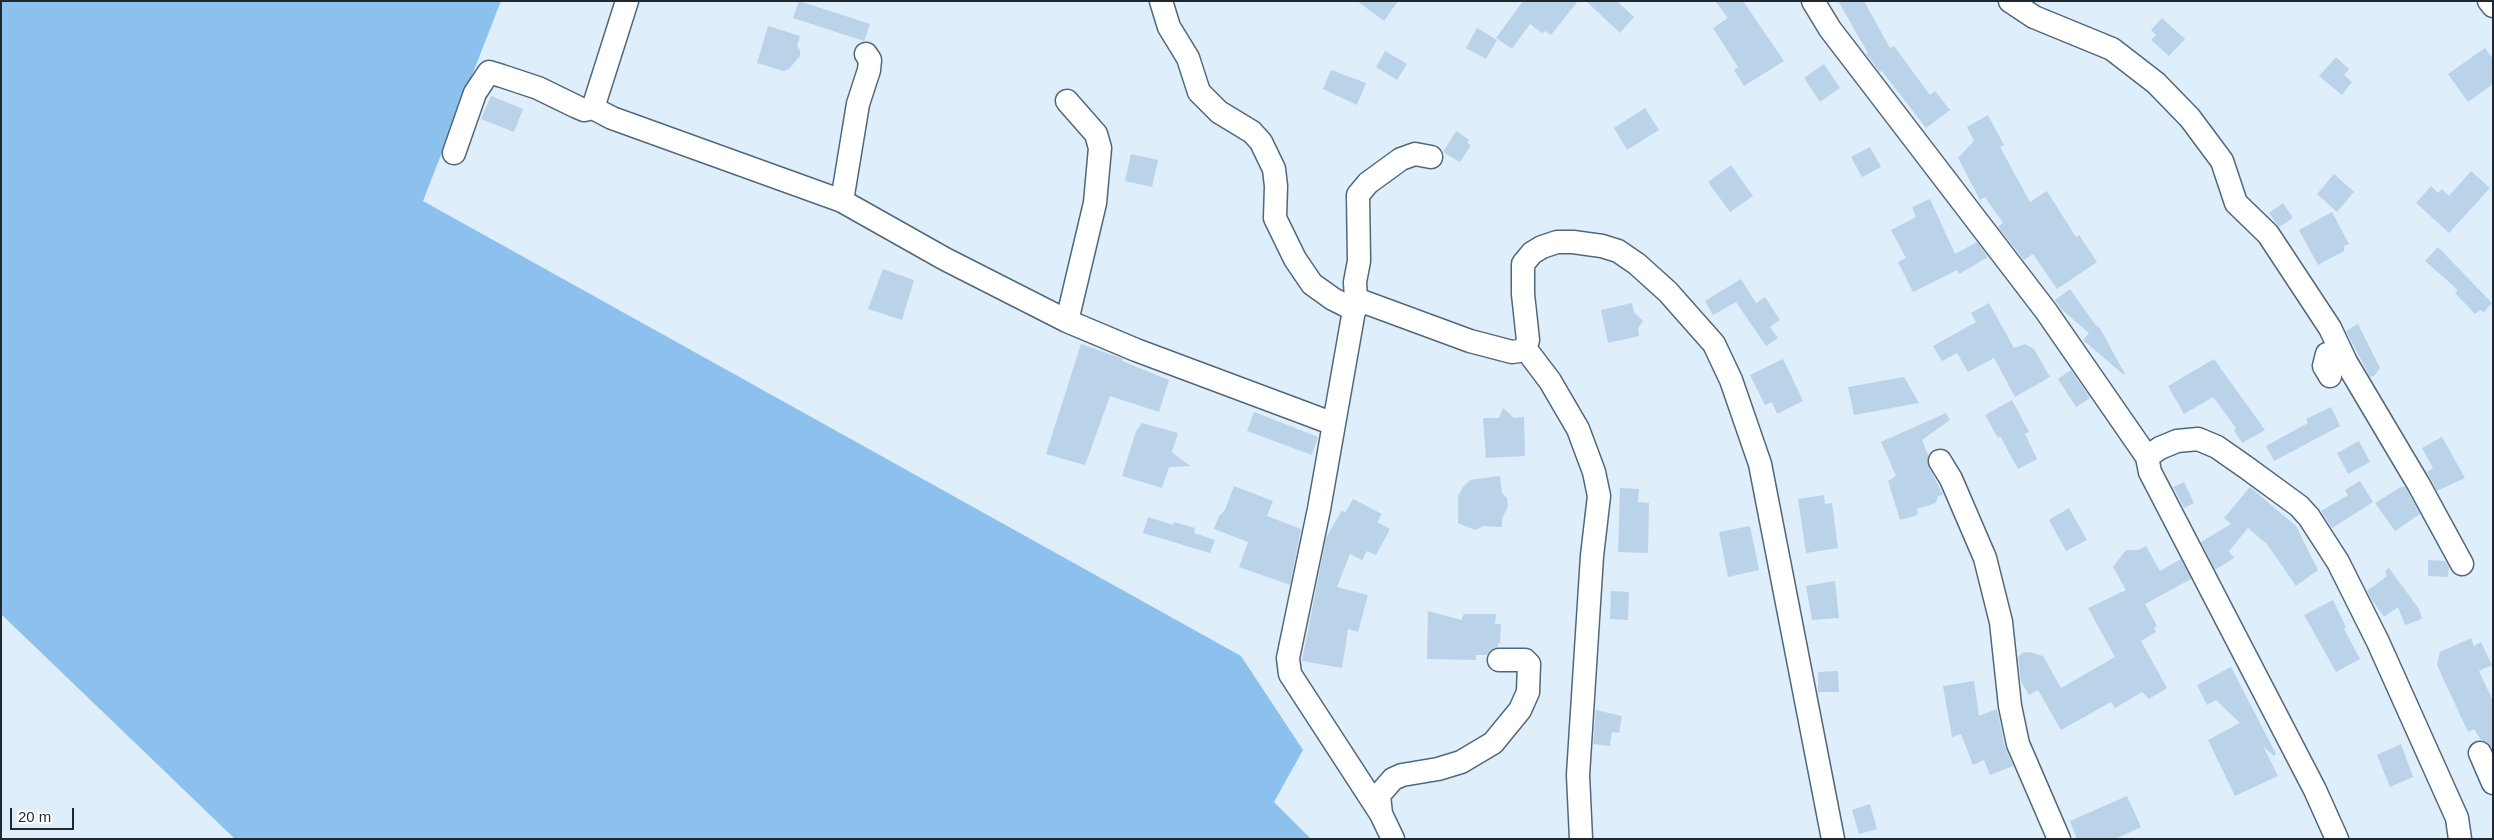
<!DOCTYPE html>
<style>
body{margin:0}
#map{position:relative;width:2494px;height:840px;overflow:hidden;background:#deeefb;font-family:Arial,sans-serif}
canvas{display:block}
.frame{position:absolute;inset:0;border:2px solid #1e2830;pointer-events:none}
.scale{position:absolute;left:10px;top:808px;width:64px;height:22px;box-sizing:border-box;border:2px solid #1e2830;border-top:0;padding-left:6px;font-size:15px;line-height:18px;white-space:nowrap;color:#1e2830;-webkit-text-stroke:4px #fff;paint-order:stroke}
</style>
<div id="map">
<canvas width="2494" height="840"></canvas>
<div class="frame"></div>
<div class="scale">20 m</div>
</div>
<script>
const g = document.querySelector('canvas').getContext('2d');
g.lineJoin = 'round';
function fillPath(path, color) {
  g.fillStyle = color;
  g.fill(path, 'evenodd');
}
function poly(rows) {
  const path = new Path2D();
  for (const r of rows) {
    path.moveTo(r[0], r[1]);
    for (let i = 2; i < r.length; i += 2) path.lineTo(r[i], r[i + 1]);
  }
  return path;
}
function strokePath(path, color, width, dash) {
  g.strokeStyle = color;
  g.lineWidth = width;
  g.lineCap = dash ? 'butt' : 'round';
  g.setLineDash(dash || []);
  g.stroke(path);
}
const green = poly([
 [1,1,501,1,423,201,1241,656,1303,750,1274,802,1311,839,235,839,1,614]
]);
const building = poly([
 [799,1,870,24,864,41,793,18],
 [1357,1,1398,1,1384,21],
 [1523,1,1578,1,1551,35,1545,31,1542,33,1530,24,1512,49,1496,38],
 [1586,1,1617,1,1634,17,1620,33],
 [1715,1,1743,1,1784,61,1744,86,1734,70,1738,67,1713,28,1728,18],
 [1838,1,1864,1,1890,48,1894,46,1930,95,1935,91,1950,110,1926,128,1882,71,1880,72,1866,54,1868,53],
 [2162,18,2185,39,2169,56,2151,40,2156,35,2151,30],
 [768,26,800,36,797,46,800,50,800,56,789,69,784,71,757,63],
 [1477,28,1497,40,1486,59,1466,48],
 [2485,48,2493,59,2493,84,2468,102,2448,74],
 [1385,51,1407,64,1397,80,1376,67],
 [2336,57,2349,69,2344,75,2352,82,2342,95,2319,76],
 [1824,64,1840,88,1820,102,1804,78],
 [1331,70,1366,83,1357,105,1323,89],
 [491,96,523,109,514,132,481,119],
 [1645,108,1659,130,1627,150,1614,128],
 [1988,115,2004,145,2000,147,2030,202,2047,191,2076,237,2079,235,2097,262,2057,289,2033,254,2024,260,1998,227,2003,223,1985,197,1980,200,1958,158,1974,141,1967,127],
 [1456,131,1469,140,1467,143,1471,145,1460,162,1443,152],
 [1870,147,1881,167,1862,177,1851,157],
 [1131,154,1158,160,1152,187,1125,181],
 [1731,165,1753,196,1730,212,1708,182],
 [2471,171,2490,188,2449,233,2416,203,2431,186,2438,193,2442,189,2449,196],
 [2334,174,2354,192,2337,212,2317,194],
 [1930,199,1955,254,1977,242,1988,257,1959,274,1957,270,1913,292,1898,262,1906,258,1891,230,1916,217,1912,207],
 [2283,203,2293,218,2279,227,2269,213],
 [2332,212,2349,244,2344,246,2344,251,2318,265,2299,230],
 [2438,247,2492,303,2484,312,2480,310,2475,314,2455,293,2458,290,2425,261],
 [883,269,914,280,902,320,868,309],
 [1741,279,1756,303,1765,297,1780,320,1770,327,1778,338,1766,346,1736,302,1713,315,1705,301],
 [2070,289,2097,327,2098,325,2125,374,2124,375,2083,340,2089,333,2061,309,2055,300],
 [1632,303,1634,312,1643,321,1638,328,1639,336,1608,343,1601,310],
 [1989,303,2014,348,2025,344,2034,349,2050,377,2015,397,1994,358,1968,372,1957,353,1942,361,1933,346,1976,322,1971,313],
 [2358,324,2380,368,2374,376,2370,377,2346,331],
 [1081,344,1115,356,1123,359,1122,361,1169,380,1159,412,1110,396,1085,465,1046,454],
 [1783,359,1803,401,1777,414,1772,402,1765,405,1750,375],
 [2214,359,2265,430,2242,443,2234,430,2236,428,2213,397,2184,414,2168,386],
 [2071,370,2090,398,2076,407,2058,379],
 [1904,377,1919,403,1854,415,1848,387],
 [2012,400,2029,432,2025,434,2037,459,2018,469,2000,436,1998,438,1985,415],
 [2331,407,2340,426,2274,461,2266,446,2308,423,2306,419],
 [1503,408,1514,418,1524,417,1525,456,1486,458,1483,418,1499,418],
 [1254,412,1318,437,1312,455,1247,431],
 [1946,413,1950,420,1922,440,1928,455,1929,467,1943,495,1938,496,1936,503,1917,509,1918,515,1900,520,1888,481,1896,476,1881,442],
 [1142,423,1178,433,1172,452,1190,466,1169,467,1162,488,1122,476,1136,431],
 [2442,437,2465,478,2437,491,2427,472,2433,468,2422,448],
 [2359,441,2370,462,2348,474,2337,453],
 [1500,476,1502,493,1507,498,1508,506,1502,519,1502,527,1484,526,1475,530,1458,523,1458,496,1463,487,1470,480],
 [2360,481,2373,502,2332,528,2321,511,2348,495,2345,490],
 [2184,482,2194,503,2184,508,2173,487],
 [1234,486,1273,501,1267,516,1301,529,1290,585,1239,567,1248,542,1214,529,1219,516,1225,510],
 [2250,487,2296,526,2318,570,2296,586,2267,544,2248,528,2229,551,2234,558,2215,570,2201,542,2231,524,2224,518],
 [2401,487,2405,487,2420,514,2395,531,2375,503],
 [1620,488,1639,489,1638,502,1649,503,1648,553,1618,552],
 [1824,495,1825,504,1832,503,1838,548,1806,553,1798,499],
 [1353,499,1382,514,1377,522,1390,529,1376,555,1367,551,1362,560,1350,554,1337,587,1368,595,1358,632,1348,629,1342,668,1302,661,1326,538,1342,510,1345,513],
 [2069,508,2087,540,2066,551,2049,520],
 [1148,517,1173,525,1174,522,1195,528,1194,533,1215,540,1210,553,1143,533],
 [1750,526,1759,570,1728,577,1719,532],
 [2146,546,2160,571,2181,559,2191,579,2145,604,2157,626,2154,628,2156,632,2141,641,2167,688,2149,699,2142,692,2115,708,2111,702,2061,730,2038,690,2029,695,2021,682,2018,657,2022,653,2030,652,2043,656,2061,688,2115,657,2088,608,2126,590,2113,567,2126,550,2138,550],
 [2428,560,2445,561,2449,567,2448,577,2428,576],
 [2389,568,2419,609,2422,619,2405,625,2398,607,2384,617,2372,600,2367,591,2387,576,2385,571],
 [1835,581,1839,618,1812,620,1806,586],
 [1611,591,1629,592,1628,620,1610,619],
 [2333,600,2346,627,2344,629,2360,659,2336,672,2304,615],
 [1428,611,1461,620,1464,614,1496,614,1495,624,1501,624,1500,643,1498,643,1498,647,1492,649,1487,655,1476,655,1476,660,1427,659],
 [2471,638,2474,646,2481,642,2492,665,2479,671,2493,701,2493,749,2488,743,2481,740,2474,729,2468,732,2437,665,2440,652],
 [2231,667,2276,754,2274,756,2263,746,2278,776,2235,796,2208,740,2240,723,2216,700,2207,705,2197,685],
 [1838,671,1839,692,1818,692,1818,672],
 [1974,681,1979,716,1997,709,2005,747,2013,766,1990,775,1984,760,1973,765,1961,734,1952,737,1943,686],
 [1596,710,1622,716,1619,733,1612,732,1610,746,1593,744],
 [2401,744,2413,777,2390,787,2377,755],
 [2127,796,2141,827,2115,839,2077,839,2070,821],
 [1870,804,1877,829,1859,834,1852,810]
]);
const minor = poly([
 [1161,1,1169,27,1188,58,1199,92,1219,112,1252,132,1261,142,1274,169,1276,186,1275,218,1295,259,1312,284,1333,299,1355,310],
 [1813,1,1830,29,2046,311,2147,457,2150,472,2315,790,2337,839],
 [2010,1,2034,17,2112,49,2156,83,2190,118,2222,161,2236,203,2268,234,2330,328,2346,362,2419,485,2462,564],
 [2489,1,2493,6],
 [1067,101,1096,134,1100,148,1095,203,1067,321],
 [593,108,627,1],
 [454,153,475,93,489,72,502,76,538,88,577,107,584,110,593,108,612,118,842,201,945,259,1067,321,1136,350,1334,424],
 [842,201,858,104,869,70,870,60,866,54],
 [1356,299,1355,282,1359,261,1358,195,1368,183,1401,159,1415,154,1431,157],
 [1525,348,1550,381,1578,429,1594,472,1599,496,1592,556,1578,775,1581,839],
 [2330,376,2324,366,2327,354,2340,349],
 [2147,457,2160,448,2177,441,2198,439,2217,447,2247,468,2299,506,2309,517,2338,562,2378,642,2457,818,2460,839],
 [1940,461,1951,479,1985,558,2001,622,2010,706,2018,744,2059,839],
 [2480,753,2493,783],
 [1381,814,1379,795,1393,779,1402,775,1438,769,1461,762,1493,743,1520,710,1528,692,1529,664,1525,660,1499,660],
 [1393,839,1381,814,1290,674,1288,658,1319,509,1356,299,1470,341,1512,352,1519,351,1525,348,1528,340,1523,294,1523,264,1532,253,1542,247,1557,242,1573,242,1602,246,1618,251,1637,264,1668,292,1714,344,1731,380,1760,464,1833,839]
]);
fillPath(green, '#8dc1ed');
fillPath(building, '#bad3e9');
strokePath(minor, '#51687c', 25);
strokePath(minor, '#fff', 22);
</script>
